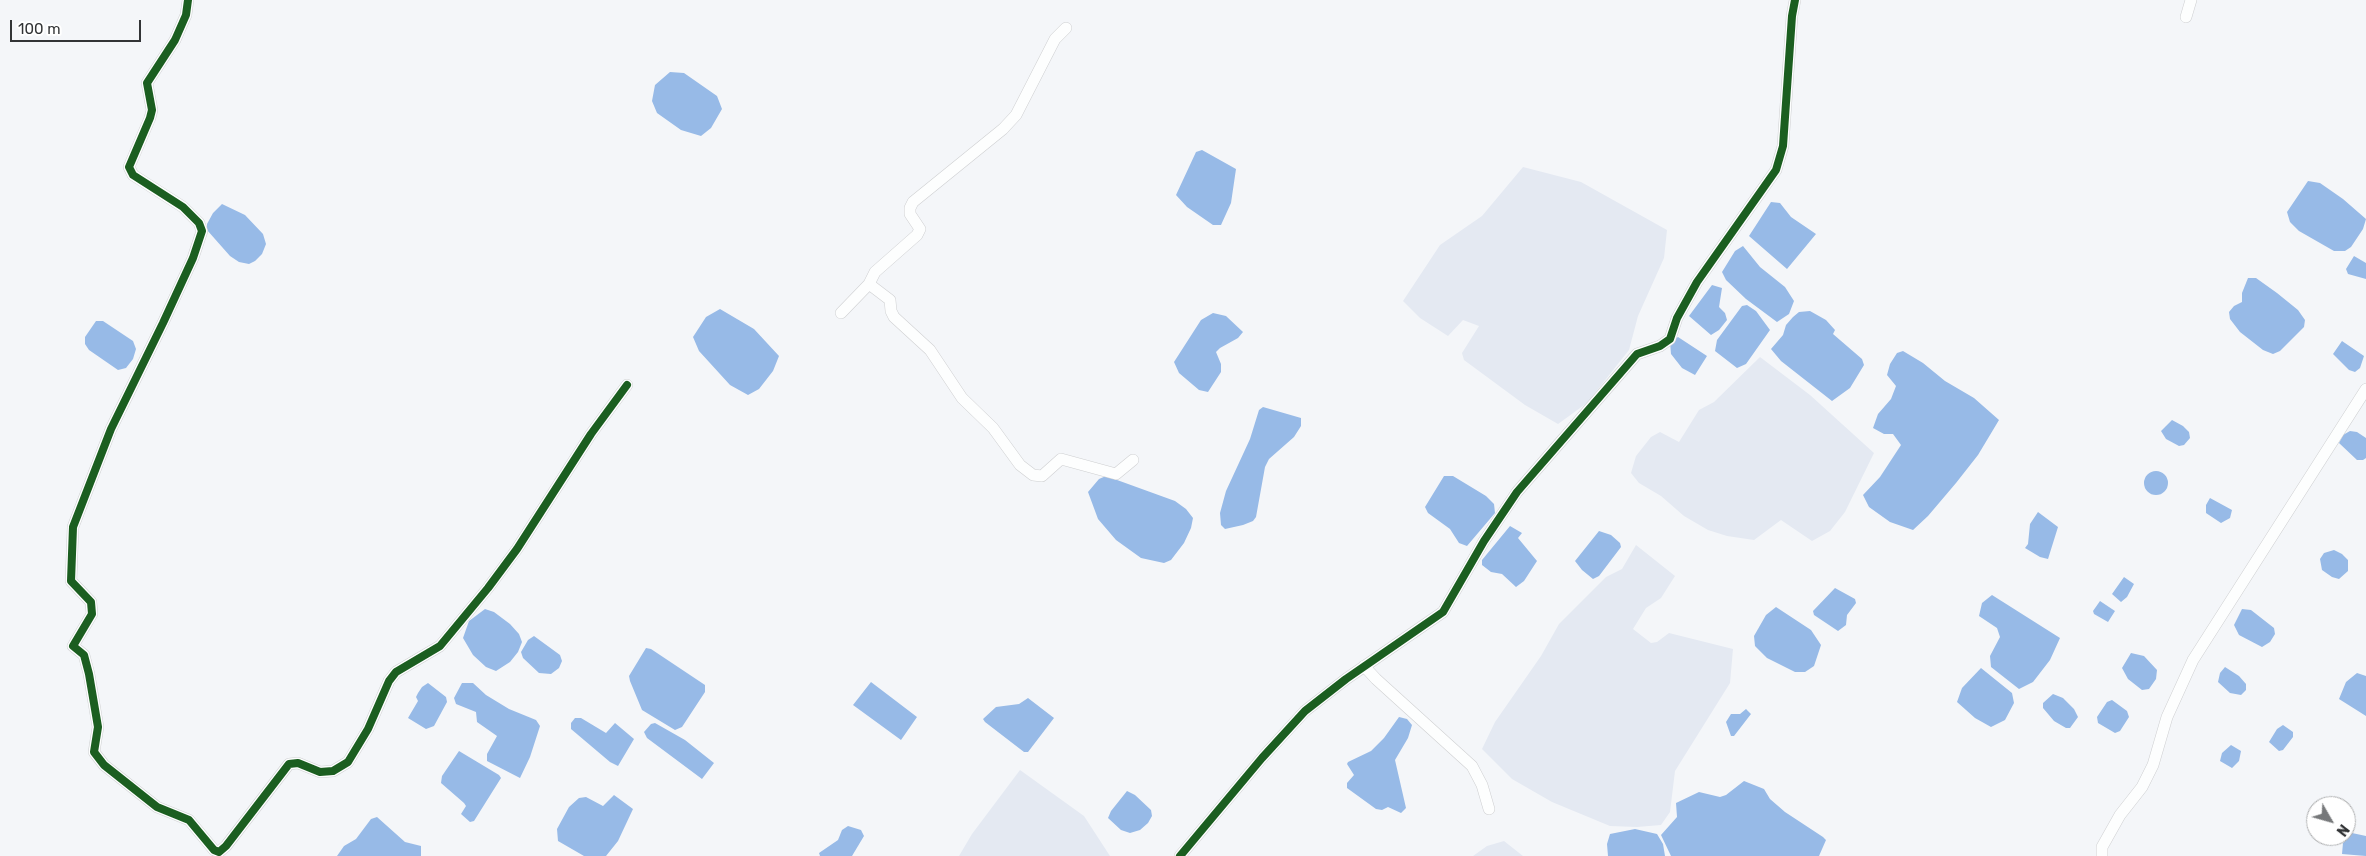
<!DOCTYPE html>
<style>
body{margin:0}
#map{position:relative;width:2366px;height:856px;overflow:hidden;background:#f4f6f9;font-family:Rubik,sans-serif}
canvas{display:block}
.north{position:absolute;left:2306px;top:796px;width:50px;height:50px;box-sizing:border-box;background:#fff;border:1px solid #adaeaf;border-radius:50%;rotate:128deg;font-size:14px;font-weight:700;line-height:20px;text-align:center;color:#323436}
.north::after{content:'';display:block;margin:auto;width:18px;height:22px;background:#76787a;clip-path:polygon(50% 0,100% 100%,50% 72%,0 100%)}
.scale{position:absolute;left:10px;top:20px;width:131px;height:22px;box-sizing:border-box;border:2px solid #323436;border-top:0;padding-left:6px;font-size:15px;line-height:18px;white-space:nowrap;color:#323436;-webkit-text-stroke:4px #fff;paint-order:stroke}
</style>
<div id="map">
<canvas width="2366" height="856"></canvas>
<div class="north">N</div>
<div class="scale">100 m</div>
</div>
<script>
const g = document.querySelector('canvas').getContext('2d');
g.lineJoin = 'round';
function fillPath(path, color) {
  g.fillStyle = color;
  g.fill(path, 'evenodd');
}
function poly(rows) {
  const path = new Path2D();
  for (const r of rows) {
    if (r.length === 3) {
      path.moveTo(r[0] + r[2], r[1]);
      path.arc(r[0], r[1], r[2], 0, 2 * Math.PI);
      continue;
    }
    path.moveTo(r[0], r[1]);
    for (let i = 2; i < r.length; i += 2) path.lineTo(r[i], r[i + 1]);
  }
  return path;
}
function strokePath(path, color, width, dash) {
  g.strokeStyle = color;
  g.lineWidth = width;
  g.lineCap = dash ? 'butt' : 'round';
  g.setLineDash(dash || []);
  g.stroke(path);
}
const built = poly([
 [1523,167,1581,182,1667,230,1664,258,1638,316,1629,350,1587,403,1558,424,1525,405,1464,360,1462,353,1479,326,1463,320,1448,336,1420,318,1403,301,1440,245,1482,216],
 [1760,357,1810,395,1874,453,1845,512,1830,531,1812,541,1781,520,1754,540,1727,536,1708,530,1684,516,1661,496,1639,483,1631,473,1636,456,1651,437,1660,432,1679,442,1699,410,1714,402],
 [1636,545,1675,576,1661,598,1646,608,1633,629,1651,643,1657,642,1669,633,1733,649,1730,683,1675,771,1670,812,1661,825,1637,827,1610,826,1552,802,1512,779,1482,749,1495,722,1541,656,1559,624,1606,577,1622,569],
 [1020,770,1084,816,1110,856,959,856,972,834],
 [1504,841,1523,856,1473,856,1487,846]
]);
const water = poly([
 [670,72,684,73,717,96,722,109,711,128,701,136,681,130,657,113,652,101,655,85],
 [1202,150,1236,169,1231,203,1221,225,1213,225,1187,207,1176,195,1196,152],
 [2308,181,2320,183,2343,199,2366,219,2363,229,2351,247,2345,251,2334,251,2299,231,2290,222,2287,212],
 [1771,202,1780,203,1791,217,1816,234,1787,269,1749,236],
 [222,204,245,215,263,234,266,244,262,254,255,261,249,264,239,262,230,256,207,230,207,224,213,213],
 [1743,246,1760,267,1785,287,1794,301,1789,314,1777,322,1746,299,1726,280,1722,272,1735,251],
 [2354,256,2366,263,2366,279,2348,274,2346,269],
 [2248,278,2256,278,2277,293,2298,310,2305,320,2304,327,2280,351,2273,354,2263,350,2240,332,2230,319,2229,312,2234,306,2242,302,2242,293],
 [1712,285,1722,288,1719,307,1725,313,1727,320,1719,330,1711,335,1689,316],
 [1747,305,1756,311,1770,330,1746,364,1737,368,1715,351,1717,340,1742,306],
 [720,309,754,329,779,356,773,371,759,389,748,395,730,385,699,351,693,337,706,317],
 [1810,311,1826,320,1835,330,1833,334,1862,359,1864,365,1850,388,1832,401,1781,361,1771,349,1783,335,1786,325,1793,317,1799,312],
 [1213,313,1226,316,1243,332,1238,338,1220,348,1216,352,1221,364,1221,372,1208,392,1199,390,1179,373,1174,362,1201,320],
 [96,321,103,321,133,341,136,349,133,359,126,368,118,370,89,350,85,344,85,337],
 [1678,337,1707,356,1695,375,1682,368,1671,354,1670,342],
 [2342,341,2364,356,2360,368,2355,372,2349,370,2333,354],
 [1903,351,1923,363,1945,381,1974,398,1999,420,1978,455,1956,483,1928,516,1913,530,1890,522,1869,507,1863,495,1880,477,1901,445,1893,434,1884,434,1873,428,1878,414,1891,399,1896,386,1887,375,1890,364,1897,353],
 [1263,407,1301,418,1301,426,1294,437,1269,459,1265,467,1256,517,1253,521,1243,525,1225,529,1221,525,1220,513,1226,491,1250,439,1259,410],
 [2172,420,2183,426,2189,432,2190,438,2184,445,2179,446,2166,439,2161,431],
 [2350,431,2357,432,2366,438,2366,458,2363,460,2357,460,2339,443,2343,435],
 [2156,483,12],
 [1106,476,1175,501,1186,509,1193,518,1191,528,1184,543,1171,560,1164,563,1141,558,1116,540,1098,519,1088,492,1099,479],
 [1444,476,1453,476,1486,496,1494,504,1495,513,1467,546,1459,543,1450,529,1428,513,1425,507],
 [2210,498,2232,510,2230,518,2221,523,2206,513,2206,505],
 [2038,512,2058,527,2048,559,2040,557,2025,548,2028,544,2030,524],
 [1510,526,1522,533,1518,538,1537,561,1524,581,1516,587,1502,574,1491,572,1482,565,1482,560],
 [1599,531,1611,535,1620,543,1621,547,1599,576,1593,579,1582,570,1575,561],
 [2334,550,2342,554,2348,560,2348,571,2339,579,2332,577,2322,570,2320,559,2324,553],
 [2124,577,2134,584,2127,597,2121,602,2112,594],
 [1835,588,1855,599,1856,603,1847,615,1846,625,1838,631,1814,615,1813,611],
 [1992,595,2060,638,2050,660,2033,682,2019,689,1991,667,1990,656,2000,637,1997,628,1979,616,1982,603],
 [2100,601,2115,611,2108,622,2094,614,2093,611],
 [1776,607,1811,630,1821,645,1814,666,1805,672,1795,672,1767,658,1755,646,1754,636,1766,615],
 [485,609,494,612,510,624,519,634,522,642,518,652,510,662,496,671,486,667,473,655,463,638,469,621],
 [2242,609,2251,610,2274,628,2275,634,2270,642,2262,647,2239,635,2234,625],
 [534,636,560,655,562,661,559,668,551,674,539,673,523,658,521,652,528,640],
 [646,648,651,649,705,685,705,692,682,727,675,730,642,710,630,681,629,676],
 [2131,653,2144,656,2157,670,2156,679,2149,689,2142,690,2128,679,2122,668],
 [2225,667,2239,676,2246,684,2246,690,2241,695,2230,693,2218,682,2220,673],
 [1981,668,2012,693,2014,703,2005,720,1991,727,1975,718,1957,702,1962,688],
 [2357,673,2366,676,2366,716,2339,699,2346,682],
 [871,682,917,717,901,740,853,705],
 [428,683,446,697,447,702,434,726,426,729,408,718,418,701,416,697,418,693,422,687],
 [462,683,473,683,486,695,509,709,536,720,540,726,530,757,520,778,487,761,487,754,497,736,477,722,476,712,456,704,454,698],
 [2053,694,2063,698,2074,709,2078,717,2070,728,2066,728,2054,721,2043,708,2043,703],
 [1028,698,1054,718,1028,752,1024,752,985,722,983,719,996,707,1019,704],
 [2112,700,2127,711,2129,717,2120,731,2115,733,2098,723,2097,717,2107,702],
 [1746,709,1751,714,1734,736,1731,736,1726,722,1731,714,1740,714],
 [1399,717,1407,719,1412,725,1408,738,1395,760,1406,808,1401,813,1388,807,1382,810,1376,809,1347,788,1347,783,1354,775,1347,764,1348,762,1371,751,1384,738],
 [575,718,581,718,606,733,615,723,634,739,618,766,610,762,571,729,571,723],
 [655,723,685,740,714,763,702,779,647,738,644,732,651,724],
 [2283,725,2293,732,2293,737,2283,750,2279,751,2269,742,2277,729],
 [2231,745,2241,751,2239,761,2232,768,2220,761,2222,753],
 [459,751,499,775,501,778,474,821,470,822,461,814,466,806,464,803,441,783,442,776],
 [1744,781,1764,789,1770,799,1785,812,1823,837,1826,840,1819,856,1671,856,1661,835,1677,817,1676,803,1699,792,1720,797,1726,795],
 [1127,791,1135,795,1151,810,1152,816,1148,823,1140,830,1130,833,1121,830,1108,818,1111,811],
 [614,795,633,809,618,841,606,856,584,856,558,841,557,829,569,807,579,798,586,797,603,806],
 [377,817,405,842,421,846,421,856,337,856,344,846,356,839,371,819],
 [848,826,861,830,864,836,852,856,820,856,819,853,838,840,842,830],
 [1635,829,1657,834,1663,844,1665,856,1608,856,1607,844,1610,834],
 [2352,833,2366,836,2366,856,2342,854,2343,843]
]);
const minor = poly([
 [188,0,186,15,175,40,147,83,152,110,150,118,129,167,133,175,183,207,199,223,202,231,193,258,163,323,111,429,73,527,71,581,91,602,92,614,73,646,84,655,89,674,98,727,94,752,104,765,157,807,189,820,214,850,219,852,226,846,289,764,298,763,320,772,333,771,348,762,368,729,389,681,396,672,440,646,488,588,517,549,591,434,627,385],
 [2186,17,2191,0],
 [869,284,890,300,891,311,894,317,930,350,962,398,993,428,1020,465,1033,475,1042,476,1061,459,1116,474,1133,460],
 [841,313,869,284,875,272,917,235,920,229,910,214,910,208,913,202,1003,129,1016,115,1055,39,1066,28],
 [1364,666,1376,679,1472,766,1482,785,1489,809],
 [1180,856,1262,758,1305,711,1346,679,1443,612,1484,541,1517,492,1637,354,1660,346,1670,339,1677,318,1697,282,1776,170,1783,146,1792,16,1795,0],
 [2102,856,2102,847,2120,815,2142,787,2153,765,2167,717,2193,660,2366,389]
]);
const cycleway = poly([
 [188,0,186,15,175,40,147,83,152,110,150,118,129,167,133,175,183,207,199,223,202,231,193,258,163,323,111,429,73,527,71,581,91,602,92,614,73,646,84,655,89,674,98,727,94,752,104,765,157,807,189,820,214,850,219,852,226,846,289,764,298,763,320,772,333,771,348,762,368,729,389,681,396,672,440,646,488,588,517,549,591,434,627,385],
 [1180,856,1262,758,1305,711,1346,679,1443,612,1484,541,1517,492,1637,354,1660,346,1670,339,1677,318,1697,282,1776,170,1783,146,1792,16,1795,0]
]);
fillPath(built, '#e4e9f2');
fillPath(water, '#97bae7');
strokePath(minor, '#cecfd1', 12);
strokePath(minor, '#fdfefe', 11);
strokePath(cycleway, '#1b5e20', 8);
</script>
